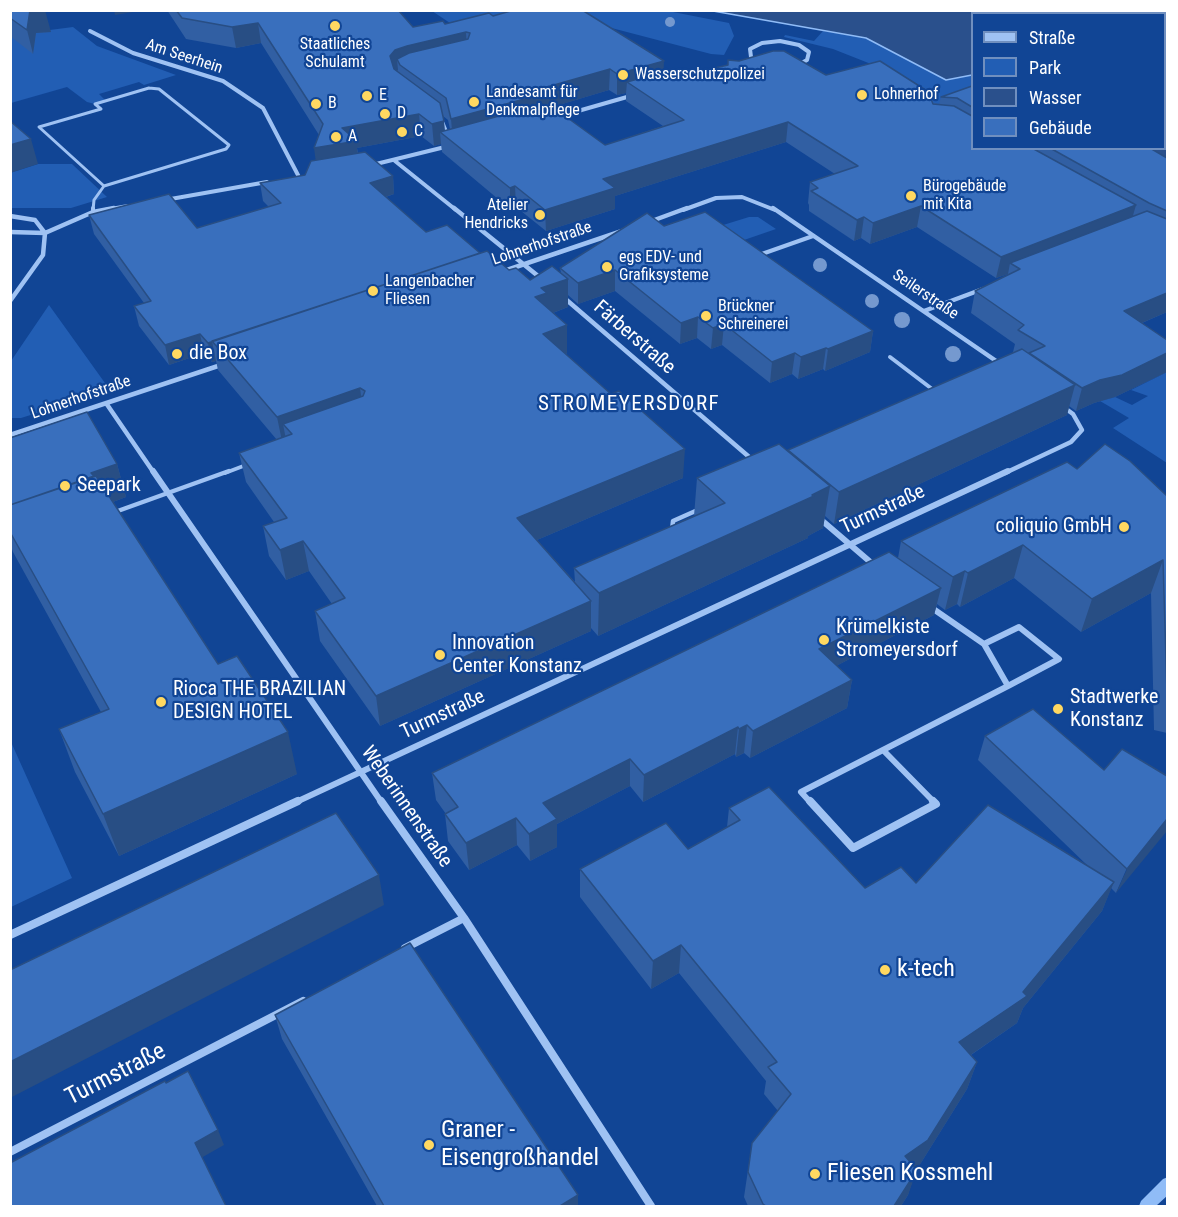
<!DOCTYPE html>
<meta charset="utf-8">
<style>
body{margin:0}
#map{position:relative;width:1178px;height:1217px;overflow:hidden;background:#114595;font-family:"Roboto Condensed",sans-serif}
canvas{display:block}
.frame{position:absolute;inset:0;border:12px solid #fff;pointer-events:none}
.legend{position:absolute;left:971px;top:12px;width:195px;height:138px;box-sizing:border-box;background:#114595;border:2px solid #708fbf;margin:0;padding:8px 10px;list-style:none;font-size:18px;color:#fff}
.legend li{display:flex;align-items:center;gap:12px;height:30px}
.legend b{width:30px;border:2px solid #708fbf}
</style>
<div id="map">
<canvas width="1178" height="1217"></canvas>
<div class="frame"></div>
<ul class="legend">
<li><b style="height:8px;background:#9fc2f3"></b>Straße</li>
<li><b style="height:16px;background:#225eb4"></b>Park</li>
<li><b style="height:16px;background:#2a508c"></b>Wasser</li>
<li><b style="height:16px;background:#396fbd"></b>Gebäude</li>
</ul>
</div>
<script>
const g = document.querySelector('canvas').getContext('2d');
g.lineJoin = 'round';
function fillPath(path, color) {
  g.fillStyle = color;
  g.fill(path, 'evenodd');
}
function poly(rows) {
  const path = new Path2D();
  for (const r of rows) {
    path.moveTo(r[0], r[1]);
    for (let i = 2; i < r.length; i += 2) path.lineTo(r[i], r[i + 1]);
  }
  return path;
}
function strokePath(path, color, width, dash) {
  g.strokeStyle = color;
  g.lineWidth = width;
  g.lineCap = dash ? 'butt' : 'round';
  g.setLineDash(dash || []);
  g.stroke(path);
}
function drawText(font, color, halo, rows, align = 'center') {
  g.font = font + ' "Roboto Condensed",sans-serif';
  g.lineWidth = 4.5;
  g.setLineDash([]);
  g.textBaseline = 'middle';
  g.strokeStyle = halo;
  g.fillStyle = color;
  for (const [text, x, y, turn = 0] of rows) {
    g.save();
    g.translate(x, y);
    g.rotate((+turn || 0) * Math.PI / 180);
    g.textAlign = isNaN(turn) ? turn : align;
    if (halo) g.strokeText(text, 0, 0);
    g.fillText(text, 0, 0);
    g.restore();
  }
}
const green = poly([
 [432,11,668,11,729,23,734,36,724,55,711,54,558,14,462,31],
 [73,27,97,46,176,75,144,85,139,82,99,94,106,101,95,104,87,102,67,87,11,103,11,35],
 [823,31,866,38,946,80,972,75,972,96,939,108,927,100,917,84,909,79,833,49,784,37,785,35,814,41],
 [38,164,72,164,107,197,71,208,11,208,10,173],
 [749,217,758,217,776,229,744,240,707,230],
 [49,305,110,390,21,418,11,418,11,361],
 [1167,372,1167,463,1113,428,1129,418,1100,401,1115,397,1132,405,1148,396,1131,390],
 [11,742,72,878,11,907,10,907]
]);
const water = poly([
 [713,11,1167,11,1167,180,1108,149,1164,148,1164,14,972,14,972,75,946,80,866,38,713,11]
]);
const stream = poly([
 [1168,1177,1168,1195,1156,1206,1139,1206,1141,1201,1163,1179,1168,1177]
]);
const serviceFar2 = poly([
 [149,88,159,89,229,145,226,149,104,186,39,127,101,109,95,104,149,88],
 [441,118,448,135],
 [93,210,94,200,104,186]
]);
const serviceFar1 = poly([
 [93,212,93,208],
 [759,255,813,236],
 [890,357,936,392],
 [225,473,246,465]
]);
const service = poly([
 [115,512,229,471],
 [672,531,673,521,700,509]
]);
const minorFar3 = poly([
 [90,31,133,53,223,81,263,108,299,177],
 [756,61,751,57,750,49,762,43,780,41,799,45,809,52,807,60,798,65],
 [557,117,634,95],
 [395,161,456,210],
 [372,165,449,146],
 [165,200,267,182],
 [105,210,128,206],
 [683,210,716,198,742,197,775,210]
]);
const minorFar2 = poly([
 [454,208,543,280],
 [773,208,1002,365],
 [10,216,35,220,45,233],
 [649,222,687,208],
 [10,232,45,233,93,212,114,208],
 [501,272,622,231],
 [562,296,755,462],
 [10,301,43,255,45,233],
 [924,311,983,289],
 [106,403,154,473],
 [10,435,224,364],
 [1005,473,1071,442,1082,430,1073,414,1062,406]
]);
const minorFar1 = poly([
 [153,471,382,803],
 [819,518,875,566],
 [984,644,1019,627,1059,659,1008,686],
 [883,750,935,803],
 [883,750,1008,686,984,644,929,606],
 [294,803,1008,471],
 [811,803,801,792,883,750]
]);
const minor = poly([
 [381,801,464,918,651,1206],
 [810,801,853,848,936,804,933,801],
 [10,935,298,801],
 [405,948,464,918],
 [10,1152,303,1001]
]);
const trees = [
 [670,22,5],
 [820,265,7],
 [872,301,7],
 [902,320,8],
 [953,354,8]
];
const wall = poly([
 [10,10,51,32,36,33,33,54,10,36],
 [167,10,398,10,413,27,445,24,493,16,663,72,683,75,826,75,939,104,941,97,972,86,972,148,1150,148,1167,158,1167,312,1142,323,1167,340,1167,372,1115,397,1094,403,1076,411,1069,406,1067,415,834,524,825,516,823,528,808,536,808,538,598,636,591,628,591,631,380,726,320,641,315,611,332,604,309,571,286,580,269,556,263,526,274,522,246,482,239,453,277,440,218,370,216,361,212,362,204,353,169,365,139,326,134,306,144,303,94,234,89,215,197,228,269,207,263,201,260,183,305,175,316,160,319,135,261,43,236,48,186,39],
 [609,90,617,95,626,93,626,101,663,126,605,145,552,107],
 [443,116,448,120,450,129,445,131],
 [421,136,434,146,441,144,442,152,510,209,516,207,546,231,615,209,615,196,786,142,835,174,810,182,808,203,809,205,809,211,854,241,861,238,870,244,917,227,996,278,1008,274,1007,275,975,291,971,313,1015,344,1013,352,1014,352,788,450,788,452,697,478,694,516,574,568,575,582,537,540,683,478,566,354,567,353,567,325,553,313,568,307,568,295,578,304,615,291,680,344,697,338,711,349,722,345,770,383,792,374,798,379,823,369,825,371,870,352,873,331,664,226,560,268,561,273,530,280,509,270,480,253,426,232,386,197,394,194,393,176,358,153,357,148],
 [10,438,117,464,126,497,113,502,218,664,297,774,119,856,75,772,59,729,101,712,13,552,10,544],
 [1077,469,1167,496,1167,733,1154,730,1151,593,1081,632,1014,578,960,607,957,604,945,610,937,604,934,615,836,666,852,680,847,708,750,758,744,753,736,757,735,754,643,802,630,786,557,824,557,847,530,861,517,845,469,870,448,841,445,814,446,814,436,800,432,773,898,558,901,541],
 [985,736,1104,770,1167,776,1116,893,1111,888,1102,911,1023,1008,1017,1023,971,1055,977,1062,967,1089,919,1166,916,1168,908,1195,901,1206,748,1206,744,1197,752,1143,778,1111,764,1094,766,1081,679,973,651,989,580,897,580,869,688,849,727,827,729,808,865,888,1089,867,978,760],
 [275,1015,578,1206,377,1206,282,1039]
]);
const shadedWall = poly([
 [30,10,45,10,51,32,36,33,33,54,27,30],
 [114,10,145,10,115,15],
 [258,23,261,43,236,48,232,27],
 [466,32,467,52,397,59,398,70,392,77,390,56,395,50,407,46],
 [664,61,663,83,627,82,626,93,617,95,617,74],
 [610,69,609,90,539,111,453,141,451,119,533,91],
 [419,114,421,136,357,148,359,163,317,170,314,148,342,128],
 [444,121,445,136,440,132,441,144,434,146,432,124],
 [788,122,786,142,615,196,615,209,546,231,545,210,603,179],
 [31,139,38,164,10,173,10,145],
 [393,176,394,194,372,201,370,183],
 [515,186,516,207,510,209,510,188],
 [1136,205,1130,226,1010,263,1008,274,996,278,1001,257],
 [921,206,917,227,870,244,873,223],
 [864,217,861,238,854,241,857,220],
 [615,270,615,291,578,304,578,283],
 [568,279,568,307,547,315,535,297,541,288],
 [1167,293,1167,312,1118,333,1124,311],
 [698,317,697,338,680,344,681,323],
 [724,324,722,345,711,349,713,328],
 [567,325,567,353,543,362,543,334],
 [873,331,870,352,825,371,828,349],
 [200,334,204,353,169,365,165,345],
 [212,341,216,361,212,362,208,343],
 [826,348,823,369,798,379,801,357],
 [795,353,792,374,770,383,772,362],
 [1167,353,1167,372,1115,397,1094,403,1076,411,1082,388],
 [1075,385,1067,415,834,524,839,492],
 [360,388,364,417,283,424,287,445,283,446,277,417],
 [685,449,683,478,518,548,517,518],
 [117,464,126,497,102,506,91,473],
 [830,486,823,528,808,536,808,538,598,636,599,593],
 [303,541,309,571,286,580,280,550],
 [1023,545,1014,578,960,607,968,573],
 [1163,560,1151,593,1081,632,1092,599],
 [965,571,957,604,945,610,953,577],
 [941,588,934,615,815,677,819,649],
 [591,601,591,631,380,726,376,696],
 [852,680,847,708,750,758,753,731],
 [747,725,744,753,736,757,739,729],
 [738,727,735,754,643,802,644,775],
 [288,732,297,774,119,856,103,814],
 [630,759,630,786,557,824,557,847,530,861,529,834,543,803],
 [516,818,517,845,469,870,466,843],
 [1167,819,1167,831,1116,893,1127,869],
 [379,875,384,905,10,1098,10,1062],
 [1114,882,1102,911,1023,1008,1017,1023,950,1069,959,1042,1023,992],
 [681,945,679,973,651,989,653,961],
 [977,1062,967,1089,919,1166,897,1182,905,1156],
 [218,1130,224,1145,201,1158,195,1143],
 [917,1170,908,1195,901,1206,894,1206],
 [578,1195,578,1206,560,1206]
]);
const building = poly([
 [10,10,30,10,27,30,10,18,10,10],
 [176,10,398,10,413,27,443,21,445,24,489,13,493,16,514,10,582,10,664,61,617,74,610,69,533,91,539,95,451,119,446,98,400,65,397,59,409,53,468,39,470,33,466,32,407,46,395,50,390,56,394,69,440,103,444,121,432,124,419,114,342,128,357,141,314,148,323,124,258,23,232,27,182,18,176,10],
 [773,51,784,51,826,75,880,61,935,96,931,99,933,104,954,106,972,116,972,148,1032,148,1136,205,1001,257,921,206,873,223,864,217,857,220,811,191,818,188,810,182,858,166,788,122,603,179,615,188,545,210,515,186,510,188,440,132,547,103,605,145,684,120,627,82,673,69,683,75,728,65,728,60,739,61,773,51],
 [972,86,972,107,957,98,941,97,972,86],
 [10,121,31,139,10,145,10,121],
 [1050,148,1150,148,1167,158,1167,211,1149,203,1050,148],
 [365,152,393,176,370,183,426,232,447,225,480,253,208,343,200,334,165,345,134,306,151,301,89,215,169,194,197,228,281,203,260,183,305,175,311,161,365,152],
 [1147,211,1167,219,1167,293,1124,311,1167,340,1167,353,1122,375,1100,380,1082,388,1029,353,1045,346,1018,330,1024,325,975,291,1020,269,1010,263,1147,211],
 [705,212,873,331,828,349,826,348,801,357,795,353,772,362,724,324,713,328,698,317,681,323,615,270,578,283,560,268,647,213,664,226,705,212],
 [487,251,509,270,516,268,530,280,552,266,568,279,541,288,547,293,535,297,567,325,543,334,611,394,619,391,685,449,517,518,591,601,376,696,315,611,345,598,303,541,280,550,263,526,287,518,239,453,292,434,283,424,363,396,365,391,360,388,277,417,212,341,487,251],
 [1022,349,1075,385,839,492,788,450,1022,349],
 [87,412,117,464,91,473,94,476,10,505,10,438,87,412],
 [779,444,830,486,812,495,814,496,599,593,574,568,725,503,697,478,779,444],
 [1105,444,1130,461,1167,496,1167,693,1163,560,1092,599,1023,545,968,573,965,571,953,577,901,541,1067,462,1077,469,1105,444],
 [96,476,218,664,237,656,288,732,103,814,59,729,109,709,10,532,10,505,96,476],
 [889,552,941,588,819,649,852,680,753,731,747,725,739,729,738,727,644,775,630,759,543,803,557,819,529,834,516,818,466,843,445,814,458,807,432,773,889,552],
 [1033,709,1104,770,1122,749,1167,776,1167,819,1127,869,985,736,1033,709],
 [769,787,865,888,901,867,916,883,988,805,1114,882,1023,992,1027,996,959,1042,977,1062,928,1140,905,1156,917,1170,894,1206,766,1206,763,1204,748,1172,752,1143,791,1094,768,1067,777,1062,681,945,653,961,580,869,666,823,688,849,740,820,729,808,769,787],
 [336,813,379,875,10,1062,10,970,336,813],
 [410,943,578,1195,560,1206,384,1206,275,1015,410,943],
 [188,1071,218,1130,195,1143,226,1206,10,1206,10,1163,165,1081,166,1083,188,1071]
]);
const markers = [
 [335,26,6,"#ffd861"],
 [623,75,6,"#ffd861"],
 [862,95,6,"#ffd861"],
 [367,96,6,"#ffd861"],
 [474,102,6,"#ffd861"],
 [316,104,6,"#ffd861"],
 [385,114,6,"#ffd861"],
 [402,132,6,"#ffd861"],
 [336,137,6,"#ffd861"],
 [911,196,6,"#ffd861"],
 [540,215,6,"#ffd861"],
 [607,267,6,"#ffd861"],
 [373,291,6,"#ffd861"],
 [706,316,6,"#ffd861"],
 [177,354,6,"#ffd861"],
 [65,486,6,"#ffd861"],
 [1124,527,6,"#ffd861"],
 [824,640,6,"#ffd861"],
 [440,655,6,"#ffd861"],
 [161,702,6,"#ffd861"],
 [1058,709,6,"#ffd861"],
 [885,970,6,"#ffd861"],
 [429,1145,6,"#ffd861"],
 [815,1174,6,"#ffd861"]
];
const farPoinames = [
 ["Staatliches",335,45,"center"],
 ["Schulamt",335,63,"center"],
 ["Wasserschutzpolizei",635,75],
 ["Landesamt für",486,93],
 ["Denkmalpflege",486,111],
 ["Lohnerhof",874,95],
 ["E",379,96],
 ["B",328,104],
 ["D",397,114],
 ["C",414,132],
 ["A",348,137],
 ["Bürogebäude",923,187],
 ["mit Kita",923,205],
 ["Atelier",528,206,"right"],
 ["Hendricks",528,224,"right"],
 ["egs EDV- und",619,258],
 ["Grafiksysteme",619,276],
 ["Langenbacher",385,282],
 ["Fliesen",385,300],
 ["Brückner",718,307],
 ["Schreinerei",718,325]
];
const farStreetnames = [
 ["Am Seerhein",184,57,18],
 ["Lohnerhofstraße",542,244,-19],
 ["Seilerstraße",925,295,34],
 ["Lohnerhofstraße",81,398,-19]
];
const streetNames = [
 ["Färberstraße",634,338,41],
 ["Turmstraße",883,510,-25],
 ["Turmstraße",443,715,-25],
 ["Weberinnenstraße",406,807,55]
];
const poiNames = [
 ["die Box",189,354],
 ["Seepark",77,486],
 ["coliquio GmbH",1112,527,"right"],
 ["Krümelkiste",836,628],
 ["Stromeyersdorf",836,651],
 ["Innovation",452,644],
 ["Center Konstanz",452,667],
 ["Rioca THE BRAZILIAN",173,690],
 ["DESIGN HOTEL",173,713],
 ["Stadtwerke",1070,698],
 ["Konstanz",1070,721]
];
const neighbourhoodNames = [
 ["STROMEYERSDORF",629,405]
];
const nearPoinames = [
 ["k-tech",897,970],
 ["Graner -",441,1131],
 ["Eisengroßhandel",441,1159],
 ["Fliesen Kossmehl",827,1174]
];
const nearStreetnames = [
 ["Turmstraße",116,1075,-27]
];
fillPath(green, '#225eb4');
fillPath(water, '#2a508c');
strokePath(water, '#90bcf7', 1.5);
fillPath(stream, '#90bcf7');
strokePath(serviceFar2, '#9fc2f3', 3);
strokePath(serviceFar1, '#9fc2f3', 4);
strokePath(service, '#9fc2f3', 4.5);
strokePath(minorFar3, '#9fc2f3', 4);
strokePath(minorFar2, '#9fc2f3', 4.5);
strokePath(minorFar1, '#9fc2f3', 6);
strokePath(minor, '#9fc2f3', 8);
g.fillStyle = '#7599cf';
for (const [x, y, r] of trees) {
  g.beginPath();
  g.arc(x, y, r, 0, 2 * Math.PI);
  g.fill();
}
fillPath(wall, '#315fa3');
fillPath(shadedWall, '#284e84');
fillPath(building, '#396fbd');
strokePath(building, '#284e84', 1.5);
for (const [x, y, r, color] of markers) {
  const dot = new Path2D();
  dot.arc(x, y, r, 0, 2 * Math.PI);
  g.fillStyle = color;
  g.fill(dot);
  strokePath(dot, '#114595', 2);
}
drawText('16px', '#fff', '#114595', farPoinames, 'left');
drawText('16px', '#fff', '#114595', farStreetnames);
drawText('20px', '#fff', '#114595', streetNames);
drawText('20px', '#fff', '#114595', poiNames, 'left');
g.letterSpacing = '1.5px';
drawText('21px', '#fff', '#114595', neighbourhoodNames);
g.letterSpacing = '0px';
drawText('24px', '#fff', '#114595', nearPoinames, 'left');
drawText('24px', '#fff', '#114595', nearStreetnames);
</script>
